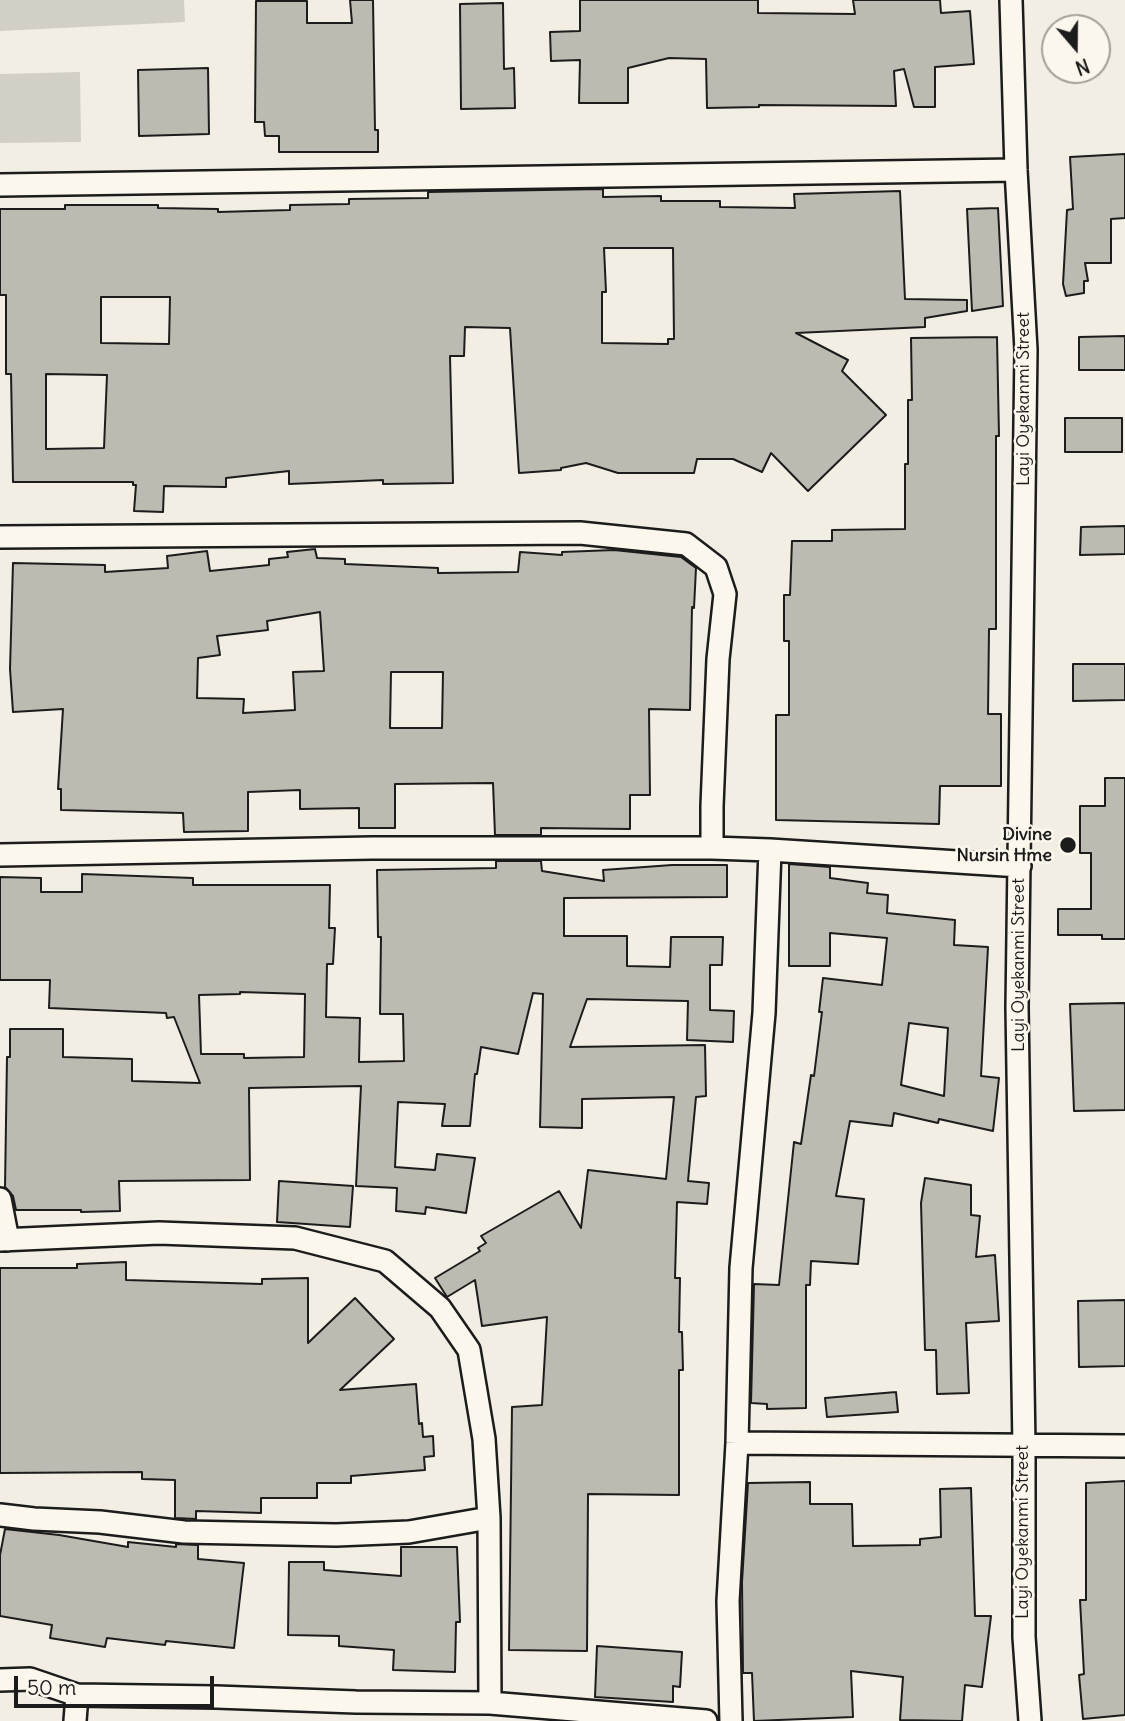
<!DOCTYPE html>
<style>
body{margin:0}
#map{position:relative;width:1125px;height:1721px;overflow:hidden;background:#f2eee4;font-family:Delius,sans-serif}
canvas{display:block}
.north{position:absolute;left:1041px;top:14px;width:70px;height:70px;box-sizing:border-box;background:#fbf7ec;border:2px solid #a29f99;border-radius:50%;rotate:160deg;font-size:19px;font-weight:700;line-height:28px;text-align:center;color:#1c1c1c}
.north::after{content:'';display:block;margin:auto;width:24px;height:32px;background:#1c1c1c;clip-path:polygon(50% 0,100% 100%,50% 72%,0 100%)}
.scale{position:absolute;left:14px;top:1676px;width:200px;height:32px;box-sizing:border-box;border:4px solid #1c1c1c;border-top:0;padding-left:9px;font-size:21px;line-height:24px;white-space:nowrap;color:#1c1c1c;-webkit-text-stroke:5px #fbf7ec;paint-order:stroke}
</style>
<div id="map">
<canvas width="1125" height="1721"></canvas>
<div class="north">N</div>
<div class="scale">50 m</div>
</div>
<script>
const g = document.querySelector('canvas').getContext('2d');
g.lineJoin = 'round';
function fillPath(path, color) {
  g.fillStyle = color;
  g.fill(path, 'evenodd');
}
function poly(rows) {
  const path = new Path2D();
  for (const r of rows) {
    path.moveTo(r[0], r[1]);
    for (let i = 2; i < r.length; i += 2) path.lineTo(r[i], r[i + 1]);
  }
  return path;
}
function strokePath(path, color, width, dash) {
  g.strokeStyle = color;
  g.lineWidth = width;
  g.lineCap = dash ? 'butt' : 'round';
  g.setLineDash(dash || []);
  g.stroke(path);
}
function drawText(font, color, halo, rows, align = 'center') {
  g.font = font + ' Delius,sans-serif';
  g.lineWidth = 5;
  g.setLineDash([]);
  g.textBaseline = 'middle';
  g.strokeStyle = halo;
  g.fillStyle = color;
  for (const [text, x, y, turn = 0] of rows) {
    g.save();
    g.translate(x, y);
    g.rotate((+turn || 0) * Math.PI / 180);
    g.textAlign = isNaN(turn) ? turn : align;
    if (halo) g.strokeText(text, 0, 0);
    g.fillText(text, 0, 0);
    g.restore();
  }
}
const green = poly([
 [0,0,184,0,185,22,0,31],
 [80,72,81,142,0,143,0,74]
]);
const building = poly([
 [350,0,373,0,375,130,378,130,378,152,279,152,279,136,265,136,264,122,255,122,256,1,307,1,307,23,352,23,350,0],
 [580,0,758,0,758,13,855,14,853,0,940,0,941,13,970,11,974,64,935,67,935,107,914,107,904,69,894,71,896,106,759,105,759,107,707,108,706,59,669,58,628,68,628,103,579,103,580,60,551,61,550,32,580,31,580,0],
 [503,3,504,69,514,68,515,108,461,109,460,4,503,3],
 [208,68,209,134,139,136,138,70,208,68],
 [1125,154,1125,218,1111,219,1111,263,1085,263,1088,281,1084,281,1084,293,1066,296,1063,284,1067,210,1073,209,1070,157,1125,154],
 [603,189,603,197,661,196,661,201,720,201,720,207,795,208,794,194,900,191,905,299,967,300,967,311,925,318,925,327,796,333,848,360,842,371,886,415,808,491,771,453,762,472,733,459,697,459,694,473,618,473,586,463,561,468,561,470,519,473,510,328,465,327,464,356,450,356,453,483,383,484,383,480,289,484,289,471,226,478,226,487,164,486,163,512,134,511,136,485,133,485,133,482,13,482,11,374,6,374,6,295,0,295,0,209,65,209,65,205,158,205,158,208,218,209,218,212,290,210,290,205,349,204,349,199,428,198,428,192,603,189],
 [604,248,673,248,674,339,668,339,668,344,602,343,602,292,606,292,604,248],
 [101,297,170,297,169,344,101,343,101,297],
 [46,374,107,375,104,448,46,449,46,374],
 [998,208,1003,306,972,311,967,209,998,208],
 [1125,336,1125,370,1079,370,1079,337,1125,336],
 [997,337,999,436,996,436,996,629,989,629,988,714,1001,714,1001,786,940,786,939,824,776,820,776,715,789,715,789,641,784,641,784,595,790,595,792,541,832,541,832,530,905,529,905,464,908,464,908,400,912,400,911,338,997,337],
 [1065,418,1122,418,1122,452,1065,452,1065,418],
 [1125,526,1125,554,1080,555,1081,527,1125,526],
 [315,549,317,558,345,559,345,564,438,568,438,573,518,572,520,552,562,555,562,552,614,550,681,557,696,568,694,608,692,607,690,710,649,709,650,795,630,795,630,829,541,828,541,835,495,835,493,783,395,784,395,828,359,828,359,808,300,809,300,790,248,792,248,831,184,832,183,813,61,810,61,789,58,789,63,709,13,712,10,669,13,563,105,565,105,572,168,568,167,556,207,551,210,571,269,565,269,559,288,557,287,552,315,549],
 [320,612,324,671,293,672,295,710,243,713,244,699,197,698,198,658,220,655,217,636,268,630,267,621,320,612],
 [391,672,443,672,442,728,390,728,391,672],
 [1073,664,1125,664,1125,700,1073,701,1073,664],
 [1105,778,1125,778,1125,939,1102,939,1102,935,1058,935,1058,909,1091,909,1091,853,1080,853,1080,806,1105,806,1105,778],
 [496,861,541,861,542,871,604,881,603,870,672,865,727,865,727,897,564,898,564,936,627,936,627,966,670,967,671,937,723,937,722,965,710,965,710,1010,734,1011,733,1042,687,1040,688,1001,587,999,570,1047,705,1045,706,1096,696,1097,688,1181,709,1183,707,1204,677,1202,675,1278,680,1278,679,1332,682,1332,683,1370,679,1370,679,1495,588,1494,587,1651,509,1650,512,1407,542,1405,547,1317,482,1326,475,1280,447,1297,435,1278,480,1251,478,1248,486,1243,481,1236,559,1191,581,1228,588,1170,666,1179,674,1097,582,1099,582,1128,540,1127,543,994,533,993,518,1054,481,1047,477,1074,475,1074,470,1126,442,1126,445,1104,398,1102,395,1167,435,1170,437,1154,475,1158,466,1213,426,1207,425,1214,396,1211,397,1188,356,1186,361,1086,249,1088,250,1180,119,1181,120,1211,81,1212,81,1210,16,1210,13,1196,5,1187,7,1057,10,1057,10,1029,63,1029,63,1057,132,1059,132,1081,200,1083,174,1017,167,1018,166,1013,49,1008,50,980,0,980,0,877,41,878,41,892,82,892,82,874,193,878,193,885,330,885,329,928,335,928,333,964,327,964,326,1017,360,1018,359,1062,404,1061,403,1014,380,1014,381,937,378,937,377,870,496,868,496,861],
 [240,992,305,994,304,1057,244,1058,244,1054,201,1054,199,995,240,994,240,992],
 [789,864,830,867,830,878,868,883,867,893,888,895,887,913,955,920,954,945,988,947,981,1076,999,1078,993,1131,939,1119,938,1123,894,1113,892,1126,850,1121,836,1196,864,1199,858,1264,811,1261,810,1285,806,1285,806,1408,767,1409,767,1404,751,1403,754,1284,779,1285,794,1142,801,1144,811,1075,814,1076,822,1012,819,1012,823,978,882,985,887,938,830,933,830,966,789,966,789,864],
 [909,1023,948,1028,944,1096,901,1085,909,1023],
 [1125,1003,1125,1110,1074,1111,1070,1004,1125,1003],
 [925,1178,971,1185,971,1215,980,1216,976,1257,995,1255,999,1321,966,1323,969,1393,937,1394,936,1350,925,1350,921,1203,925,1178],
 [279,1181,353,1186,350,1227,277,1222,279,1181],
 [126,1262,126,1280,262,1284,262,1279,308,1278,308,1343,355,1298,394,1339,340,1390,416,1384,419,1424,422,1423,423,1437,433,1436,434,1456,424,1457,425,1470,351,1476,351,1483,317,1483,317,1498,261,1498,261,1513,196,1511,196,1519,175,1518,175,1480,142,1479,142,1472,0,1473,0,1268,77,1268,77,1264,126,1262],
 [1125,1300,1125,1366,1079,1367,1078,1301,1125,1300],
 [896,1392,898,1412,827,1417,825,1398,896,1392],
 [1125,1481,1125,1715,1083,1719,1079,1675,1084,1674,1080,1600,1086,1600,1086,1483,1125,1481],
 [810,1482,810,1504,852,1504,853,1546,920,1545,920,1539,941,1537,940,1489,971,1488,975,1616,991,1616,982,1687,965,1685,962,1721,900,1720,903,1677,851,1671,853,1717,754,1721,752,1673,743,1673,742,1582,748,1483,810,1482],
 [5,1529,59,1535,128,1547,128,1542,176,1547,176,1544,198,1545,198,1559,244,1563,234,1648,166,1641,165,1645,107,1638,105,1647,50,1638,52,1625,0,1616,0,1555,5,1529],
 [401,1547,457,1547,460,1622,456,1622,455,1672,393,1670,394,1650,339,1646,339,1636,288,1635,289,1562,324,1562,324,1570,401,1576,401,1547],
 [597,1646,682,1652,680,1687,673,1686,673,1702,595,1697,597,1646]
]);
const street = poly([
 [1011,0,1016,170,1026,350,1017,1007,1024,1447,1024,1637,1030,1721],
 [0,185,1016,170],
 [0,537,580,533,686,544,716,567,725,594,718,659,712,806,712,848],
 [0,855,372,848,712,848,770,850,1020,866],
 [0,1199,8,1240],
 [0,1240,159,1233,295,1238,385,1261,440,1308,469,1350,484,1439,489,1518,490,1703],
 [737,1443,1125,1446],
 [0,1515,34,1519,100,1522,184,1532,336,1535,409,1532,489,1518],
 [0,1680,30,1679,77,1695,216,1697,356,1702,490,1703,706,1721],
 [75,1721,77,1695],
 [731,1721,728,1601,737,1443,741,1268,764,1013,770,850]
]);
const markers = [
 [1068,845,9,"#1c1c1c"]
];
const streetNames = [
 ["Layi Oyekanmi Street",1024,399,-90],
 ["Layi Oyekanmi Street",1019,965,-90],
 ["Layi Oyekanmi Street",1023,1532,-90]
];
const poiNames = [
 ["Divine",1052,835],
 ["Nursin Hme",1052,856]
];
fillPath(green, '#d2cfc6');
fillPath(building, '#bdbab1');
strokePath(building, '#1c1c1c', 2);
strokePath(street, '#1c1c1c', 26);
strokePath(street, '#fbf7ec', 21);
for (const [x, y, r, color] of markers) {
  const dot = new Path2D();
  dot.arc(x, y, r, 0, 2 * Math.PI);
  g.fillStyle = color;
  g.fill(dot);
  strokePath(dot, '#fbf7ec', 2.5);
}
drawText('18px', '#1c1c1c', '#fbf7ec', streetNames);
drawText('bold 18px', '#1c1c1c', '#fbf7ec', poiNames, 'right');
</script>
